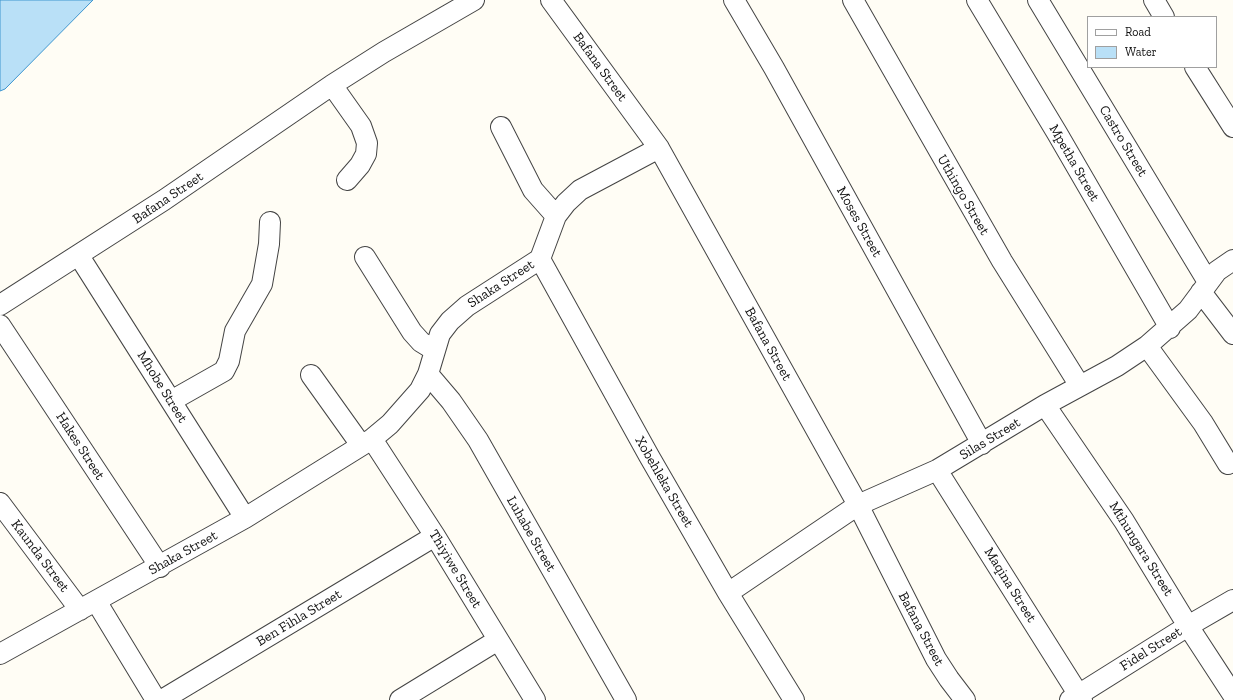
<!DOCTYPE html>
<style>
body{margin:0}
#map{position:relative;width:1233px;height:700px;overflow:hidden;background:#fffdf5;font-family:"Zilla Slab",serif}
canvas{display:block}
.legend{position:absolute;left:1087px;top:16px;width:130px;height:52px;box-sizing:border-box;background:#fff;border:1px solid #a0a0a0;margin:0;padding:5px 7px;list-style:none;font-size:12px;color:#111}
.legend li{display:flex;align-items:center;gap:8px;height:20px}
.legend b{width:20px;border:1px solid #a0a0a0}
</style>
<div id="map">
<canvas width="1233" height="700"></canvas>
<ul class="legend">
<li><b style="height:5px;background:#fff"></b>Road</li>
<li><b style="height:11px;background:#b9e0f7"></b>Water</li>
</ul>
</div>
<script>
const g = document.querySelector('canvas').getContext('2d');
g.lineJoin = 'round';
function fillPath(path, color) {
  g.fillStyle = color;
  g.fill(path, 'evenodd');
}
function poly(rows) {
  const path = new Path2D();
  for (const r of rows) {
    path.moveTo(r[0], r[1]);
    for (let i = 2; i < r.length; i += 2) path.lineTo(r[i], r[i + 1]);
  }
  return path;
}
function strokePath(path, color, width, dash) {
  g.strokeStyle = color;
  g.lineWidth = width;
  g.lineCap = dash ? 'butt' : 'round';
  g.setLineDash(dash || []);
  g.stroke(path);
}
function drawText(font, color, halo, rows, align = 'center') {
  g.font = font + ' "Zilla Slab",serif';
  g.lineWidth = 4;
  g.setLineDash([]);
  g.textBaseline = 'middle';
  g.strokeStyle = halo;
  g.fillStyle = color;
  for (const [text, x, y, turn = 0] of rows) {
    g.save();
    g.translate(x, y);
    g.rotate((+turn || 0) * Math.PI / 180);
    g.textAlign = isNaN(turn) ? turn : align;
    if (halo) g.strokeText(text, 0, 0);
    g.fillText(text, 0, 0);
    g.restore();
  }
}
const water = poly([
 [0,0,93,0,5,89,0,91,0,0]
]);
const minor = poly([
 [551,0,659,148,858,505,936,659,949,679,965,700],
 [734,0,774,68,982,444],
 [853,0,1002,261,1080,386],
 [977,0,1057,133,1170,328],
 [1038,0,1208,282],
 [1154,0,1164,17],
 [1195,67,1233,127],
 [332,85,361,126,367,143,366,154,360,165,347,180],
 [501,127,533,190,556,216],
 [79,256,245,518],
 [365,257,412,332,421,342,434,350],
 [540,259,649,456,728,593,794,700],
 [1201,292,1233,334],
 [0,305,164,200,332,85,384,52,474,0],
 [0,325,160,567],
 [1147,346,1203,423,1228,464],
 [428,374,451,401,478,440,626,700],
 [311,375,361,445],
 [171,401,224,371,229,361,235,331,262,284,269,244,270,222],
 [1045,405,1124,521,1188,626,1233,695],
 [372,439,435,536,535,700],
 [937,470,1082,700],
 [0,503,80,610],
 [728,593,858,505,937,470,1045,405,1117,366,1147,346,1188,310,1217,271,1233,260],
 [96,601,156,700],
 [0,654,245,518,372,439,390,424,420,390,428,374,440,334,450,321,467,306,540,259,556,216,566,203,580,190,659,148],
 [162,700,435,536],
 [400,700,498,640],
 [1070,700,1188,626,1233,600]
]);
const streetNames = [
 ["Bafana Street",600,67,54],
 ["Castro Street",1123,141,59],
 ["Mpetha Street",1074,163,60],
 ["Uthingo Street",963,195,60],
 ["Bafana Street",168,198,-34],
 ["Moses Street",859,222,61],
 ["Shaka Street",501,284,-33],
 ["Bafana Street",768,344,61],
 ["Mhobe Street",162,387,58],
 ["Silas Street",990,439,-31],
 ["Hakes Street",80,446,57],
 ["Xobehleka Street",664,482,60],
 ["Luhabe Street",531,534,60],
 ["Mthungara Street",1141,549,58],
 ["Shaka Street",183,553,-29],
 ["Kaunda Street",40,556,53],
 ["Thiyiwe Street",455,569,59],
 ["Maqina Street",1010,585,58],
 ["Ben Fihla Street",299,618,-31],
 ["Bafana Street",921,629,62],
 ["Fidel Street",1151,649,-32]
];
fillPath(water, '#b9e0f7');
strokePath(water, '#3f96cf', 1);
strokePath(minor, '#444', 22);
strokePath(minor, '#fff', 20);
drawText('14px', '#111', '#fff', streetNames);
</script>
